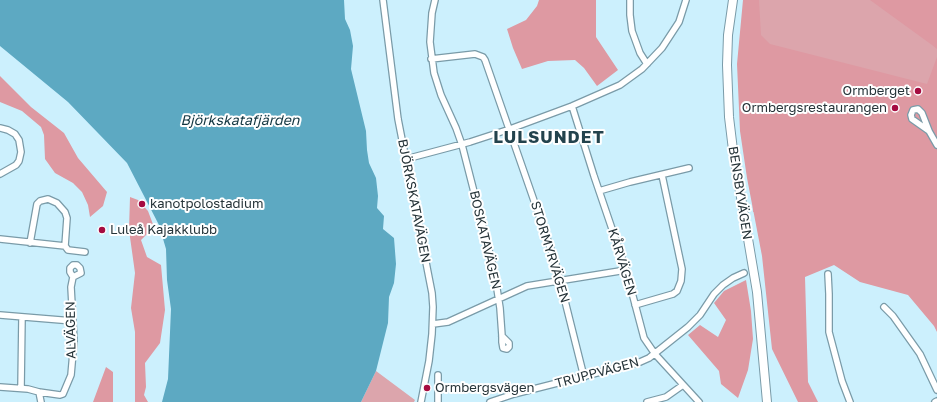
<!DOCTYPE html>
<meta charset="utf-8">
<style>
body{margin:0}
canvas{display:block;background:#ccf0fd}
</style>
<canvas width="937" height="402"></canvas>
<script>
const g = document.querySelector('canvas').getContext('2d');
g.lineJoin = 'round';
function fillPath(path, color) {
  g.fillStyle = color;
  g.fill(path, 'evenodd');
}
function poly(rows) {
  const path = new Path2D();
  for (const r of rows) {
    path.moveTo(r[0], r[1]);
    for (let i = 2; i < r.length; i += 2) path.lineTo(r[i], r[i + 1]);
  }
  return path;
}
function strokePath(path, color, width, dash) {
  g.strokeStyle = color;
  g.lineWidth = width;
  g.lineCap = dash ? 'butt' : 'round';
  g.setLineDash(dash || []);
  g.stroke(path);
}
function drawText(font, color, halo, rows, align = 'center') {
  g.font = font + ' "Golos Text",sans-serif';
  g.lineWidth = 4;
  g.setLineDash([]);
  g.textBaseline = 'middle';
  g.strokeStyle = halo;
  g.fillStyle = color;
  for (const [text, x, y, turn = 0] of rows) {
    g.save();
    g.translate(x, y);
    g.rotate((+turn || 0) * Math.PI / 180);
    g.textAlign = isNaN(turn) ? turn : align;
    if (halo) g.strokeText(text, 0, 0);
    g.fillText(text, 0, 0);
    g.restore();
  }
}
const green = poly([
 [745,0,937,0,937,227,753,212],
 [376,371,415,400,414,402,361,402]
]);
const forest = poly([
 [539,0,596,0,596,37,618,70,597,86,584,68,575,60,548,61,522,69,513,48,507,29,526,20,537,6],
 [743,0,759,0,761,35,770,44,927,84,937,57,937,332,934,326,908,295,860,282,834,265,805,277,808,382,818,402,798,402,772,349,762,256,747,178,740,131,737,64],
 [870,0,937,0,937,49,932,45],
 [0,76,31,107,64,133,78,158,107,192,103,206,90,217,88,205,82,192,73,183,55,173,45,159,44,135,41,127,22,111,0,102],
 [130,197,138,200,148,211,154,227,141,240,147,257,161,265,165,310,160,343,145,363,146,387,144,395,148,402,135,402,135,332,131,308,135,273,129,230],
 [746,280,751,311,753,339,748,370,738,398,721,384,719,371,688,335,700,325,718,337,726,320,714,303,724,291],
 [106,367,113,372,113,402,93,402]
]);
const water = poly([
 [0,0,344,0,345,19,350,30,353,46,351,69,366,131,367,150,369,163,376,178,378,196,377,208,384,216,383,229,394,238,396,264,394,283,389,297,388,323,376,371,361,402,162,402,168,379,171,309,167,280,166,249,159,225,127,163,68,102,0,46]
]);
const minor = poly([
 [383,0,398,119,432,293,433,307,432,334,429,361,421,402],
 [435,0,432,13,430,42,434,73,441,95,456,128,462,145,494,270,500,308,502,336,502,342,503,348,507,349,509,347,509,343,502,336],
 [630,0,630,15,632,31,640,53,647,64],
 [431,59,475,54,483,57,485,60,555,261,584,377],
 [572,106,594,176,626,270,644,338,655,354,699,402],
 [0,128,8,130,15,134,19,140,21,152,19,161,16,165,0,174],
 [929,131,912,119,911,115,913,110,918,109,922,113,929,131,937,145],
 [406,159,470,142,510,129,572,106,620,85,642,69,662,48,679,22,686,0],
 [599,191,630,182,689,168],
 [0,239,65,246,68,250,85,252],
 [30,243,37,204,40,201,48,199,57,203,65,212,67,218,65,246],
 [828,274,829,294,829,332,842,381,850,402],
 [635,305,673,294,677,291,681,281,682,269,662,175],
 [884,307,893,316,920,354,937,390],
 [0,315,73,321],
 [433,324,448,322,527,286,626,270],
 [0,387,28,389,39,392],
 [21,388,22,317],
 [41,402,39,392,60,395,63,394,71,375,74,341,71,287,73,277,70,272,70,268,73,265,77,265,80,268,81,273,73,277],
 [438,402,438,375],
 [490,402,514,394,640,362,649,358,688,327,700,315,714,294,723,285,733,278,744,273],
 [647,402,666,397,683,385],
 [935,402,937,401]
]);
const secondary = poly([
 [733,0,728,35,727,65,729,117,733,150,757,292,767,402]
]);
const markers = [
 [918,91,4,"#a50b40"],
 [895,108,4,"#a50b40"],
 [142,204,4,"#a50b40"],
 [102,230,4,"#a50b40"],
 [427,388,4,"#a50b40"]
];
const poiNames = [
 ["Ormberget",910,91,"right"],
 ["Ormbergsrestaurangen",887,108,"right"],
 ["kanotpolostadium",150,204],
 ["Luleå Kajakklubb",110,230],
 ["Ormbergsvägen",435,388]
];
const streetNames = [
 ["BENSBYVÄGEN",740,193,81],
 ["BJÖRKSKATAVÄGEN",414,201,79],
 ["BOSKATAVÄGEN",485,240,77],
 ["STORMYRVÄGEN",550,252,73],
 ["KÅRVÄGEN",622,262,73],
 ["ALVÄGEN",71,330,-91],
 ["TRUPPVÄGEN",597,373,-15]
];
const waterNames = [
 ["Björkskatafjärden",240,121]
];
const districtNames = [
 ["LULSUNDET",549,138]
];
fillPath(green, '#dca5ac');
fillPath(forest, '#de99a2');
fillPath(water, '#5da9c2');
strokePath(minor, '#7a9ba8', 8);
strokePath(secondary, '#7a9ba8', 10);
strokePath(minor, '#fff', 5.5);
strokePath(secondary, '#fff', 8);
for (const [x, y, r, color] of markers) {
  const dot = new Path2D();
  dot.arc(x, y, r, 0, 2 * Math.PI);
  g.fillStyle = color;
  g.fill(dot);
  strokePath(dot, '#fff', 1.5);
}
drawText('13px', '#263439', '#fff', poiNames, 'left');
drawText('13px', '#263439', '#fff', streetNames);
drawText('italic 14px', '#123641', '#fff', waterNames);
g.letterSpacing = '1px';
drawText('bold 17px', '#23434d', '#fff', districtNames);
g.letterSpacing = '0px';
</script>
